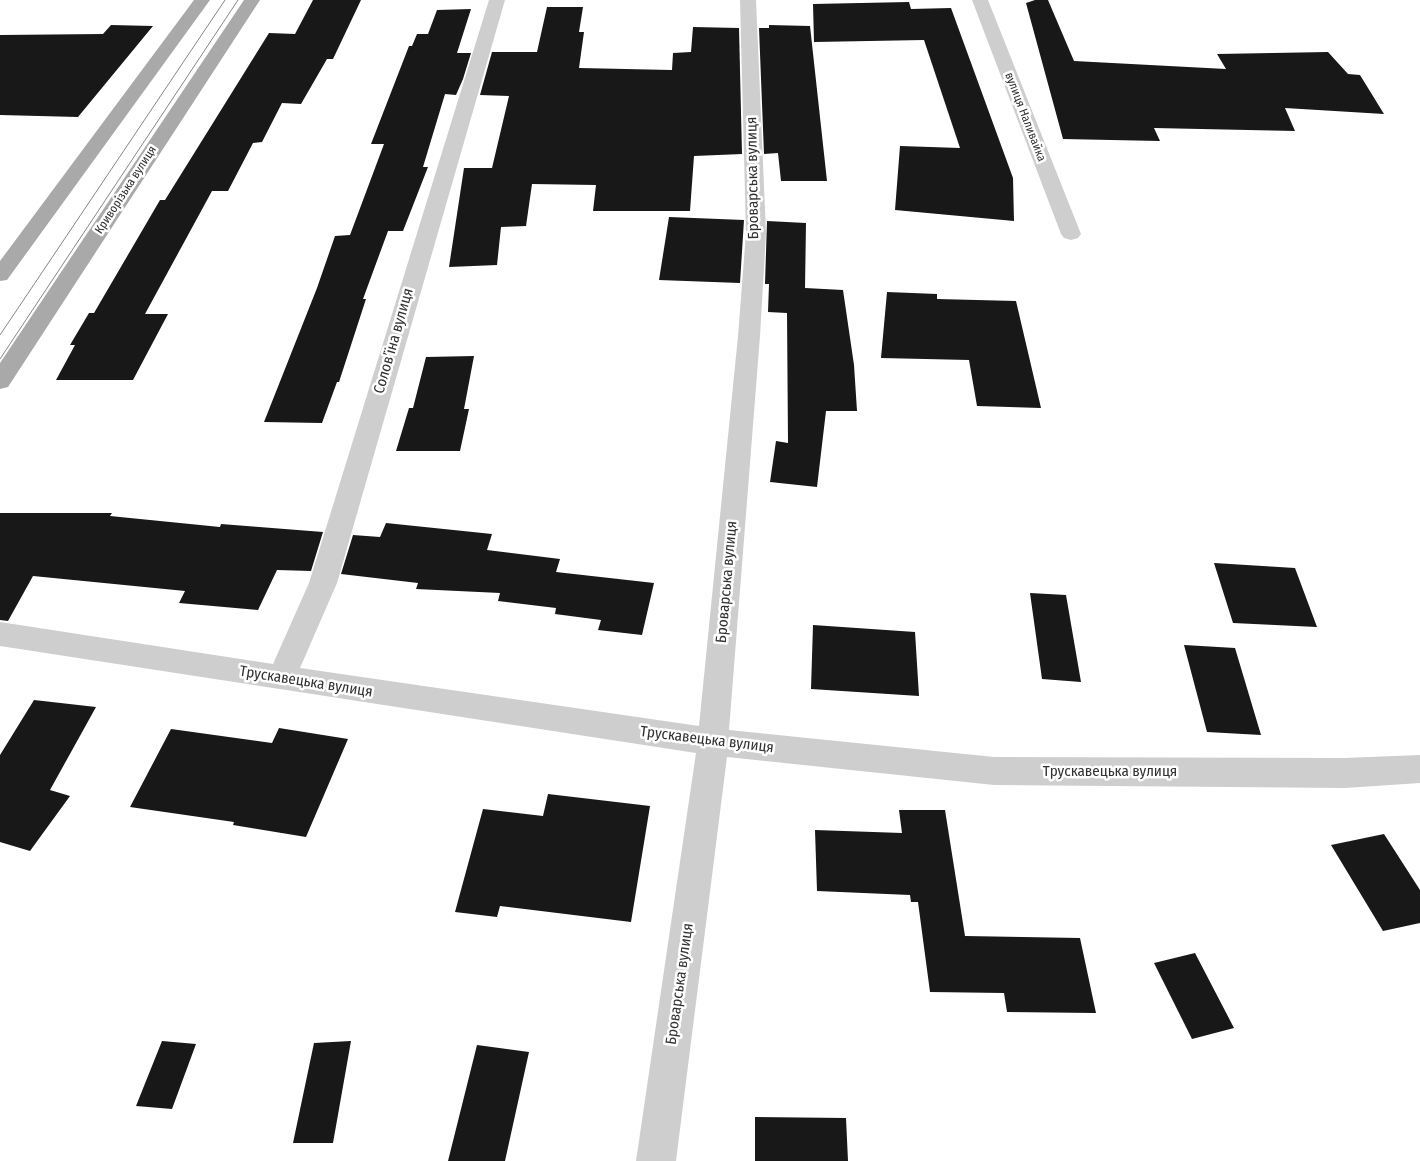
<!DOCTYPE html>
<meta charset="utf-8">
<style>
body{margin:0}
canvas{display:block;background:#fff}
</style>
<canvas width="1420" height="1161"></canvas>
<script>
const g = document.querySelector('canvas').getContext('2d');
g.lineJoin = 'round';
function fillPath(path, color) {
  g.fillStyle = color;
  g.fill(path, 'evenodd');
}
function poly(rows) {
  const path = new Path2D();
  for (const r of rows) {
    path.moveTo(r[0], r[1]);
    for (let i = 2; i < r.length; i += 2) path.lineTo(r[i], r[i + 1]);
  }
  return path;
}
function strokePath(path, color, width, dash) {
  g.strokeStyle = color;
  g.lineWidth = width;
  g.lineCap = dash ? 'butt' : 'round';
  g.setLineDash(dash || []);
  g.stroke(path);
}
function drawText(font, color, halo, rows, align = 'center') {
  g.font = font + ' "Fira Sans Condensed",sans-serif';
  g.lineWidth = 5;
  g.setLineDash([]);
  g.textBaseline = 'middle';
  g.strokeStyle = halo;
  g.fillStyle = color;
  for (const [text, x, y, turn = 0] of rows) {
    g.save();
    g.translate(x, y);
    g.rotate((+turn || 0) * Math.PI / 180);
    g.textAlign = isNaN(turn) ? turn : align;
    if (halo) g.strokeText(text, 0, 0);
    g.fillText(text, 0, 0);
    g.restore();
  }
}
const building = poly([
 [313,0,361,0,333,59,327,59,301,104,282,103,262,142,253,143,228,191,212,191,145,314,168,314,133,380,56,380,75,345,70,345,89,313,94,313,160,200,165,200,269,33,295,34],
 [1035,0,1048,0,1074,61,1226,69,1217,54,1328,52,1348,74,1360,75,1384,114,1285,108,1295,131,1154,128,1160,141,1063,139,1026,3],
 [909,2,911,9,951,8,1013,178,1014,221,895,210,900,146,960,148,924,40,814,42,813,4],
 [547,7,583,7,579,32,584,32,579,68,672,70,673,53,691,52,693,27,739,28,742,154,694,156,690,211,593,211,596,185,532,184,526,226,501,227,497,265,449,267,464,168,492,168,509,96,480,95,492,52,537,52],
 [471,9,457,53,471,53,463,79,456,95,445,94,423,167,428,167,403,231,388,231,363,299,366,299,339,382,337,382,322,423,264,422,317,288,335,236,350,235,384,144,371,144,409,46,412,46,417,34,428,34,437,10],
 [111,25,153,26,78,117,0,115,0,35,103,34],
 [769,25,810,26,827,181,781,181,778,153,764,154,759,28,769,28],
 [669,217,744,220,740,283,659,280],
 [767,221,806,223,805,288,843,290,854,365,857,411,826,411,817,487,770,482,776,441,788,443,787,313,768,312,769,284,765,284],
 [887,292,937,294,937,299,1016,301,1041,408,977,406,969,360,881,358],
 [474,356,464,409,469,409,460,451,396,451,409,408,413,408,426,357],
 [0,513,112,513,110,516,220,527,221,524,323,532,311,571,277,570,258,610,179,603,185,591,33,576,8,621,0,620],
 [386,523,492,534,487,550,560,559,556,572,654,583,642,635,598,630,601,620,555,614,556,608,498,601,500,593,416,589,418,583,341,574,353,535,380,537],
 [1214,563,1295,568,1317,627,1233,623],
 [1030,593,1066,595,1081,682,1042,679],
 [813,625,915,632,919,696,811,689],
 [1184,645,1235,648,1261,735,1207,732],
 [34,700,96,707,50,790,70,796,30,851,0,842,0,755],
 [279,728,348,739,306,837,233,825,234,822,130,807,171,729,272,743],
 [548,794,650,806,631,922,500,906,497,917,455,912,483,809,543,816],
 [899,810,945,810,965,936,1080,938,1096,1013,1007,1012,1004,993,930,992,918,902,911,902,910,895,817,891,815,830,902,833],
 [1384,834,1420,890,1420,923,1383,931,1331,845],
 [1195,953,1234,1028,1192,1039,1154,963],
 [162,1041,196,1044,172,1109,136,1106],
 [351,1041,333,1143,293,1143,314,1043],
 [477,1045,529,1052,505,1161,448,1161],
 [755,1117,846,1118,848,1161,755,1161]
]);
const minor = poly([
 [489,0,505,0,337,583,300,668,699,726,738,336,746,233,740,0,756,0,766,233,760,336,729,730,994,757,1345,758,1420,755,1420,783,1345,788,994,785,727,757,676,1161,636,1161,696,753,0,646,0,622,273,664,309,583,489,0],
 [972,0,988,0,1081,234,1078,238,1071,240,1064,238,1061,234,972,0]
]);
const major = poly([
 [194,0,210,0,7,280,0,281,0,261,194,0],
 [244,0,260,0,8,387,0,389,0,363,244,0]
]);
const tram = poly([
 [0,335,225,0],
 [0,359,238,0]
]);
const farStreetnames = [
 ["вулиця Наливайка",1025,117,69],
 ["Криворізька вулиця",126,190,-57]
];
const streetNames = [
 ["Броварська вулиця",753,178,-91],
 ["Соловʼїна вулиця",394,341,-74],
 ["Броварська вулиця",727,582,-85],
 ["Трускавецька вулиця",306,682,9],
 ["Трускавецька вулиця",707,740,7],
 ["Трускавецька вулиця",1110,772],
 ["Броварська вулиця",680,984,-82]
];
fillPath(building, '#181818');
fillPath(minor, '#cecece');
fillPath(major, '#a9a9a9');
strokePath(tram, '#868686', 1);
drawText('12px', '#313131', '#fff', farStreetnames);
drawText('15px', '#313131', '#fff', streetNames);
</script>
